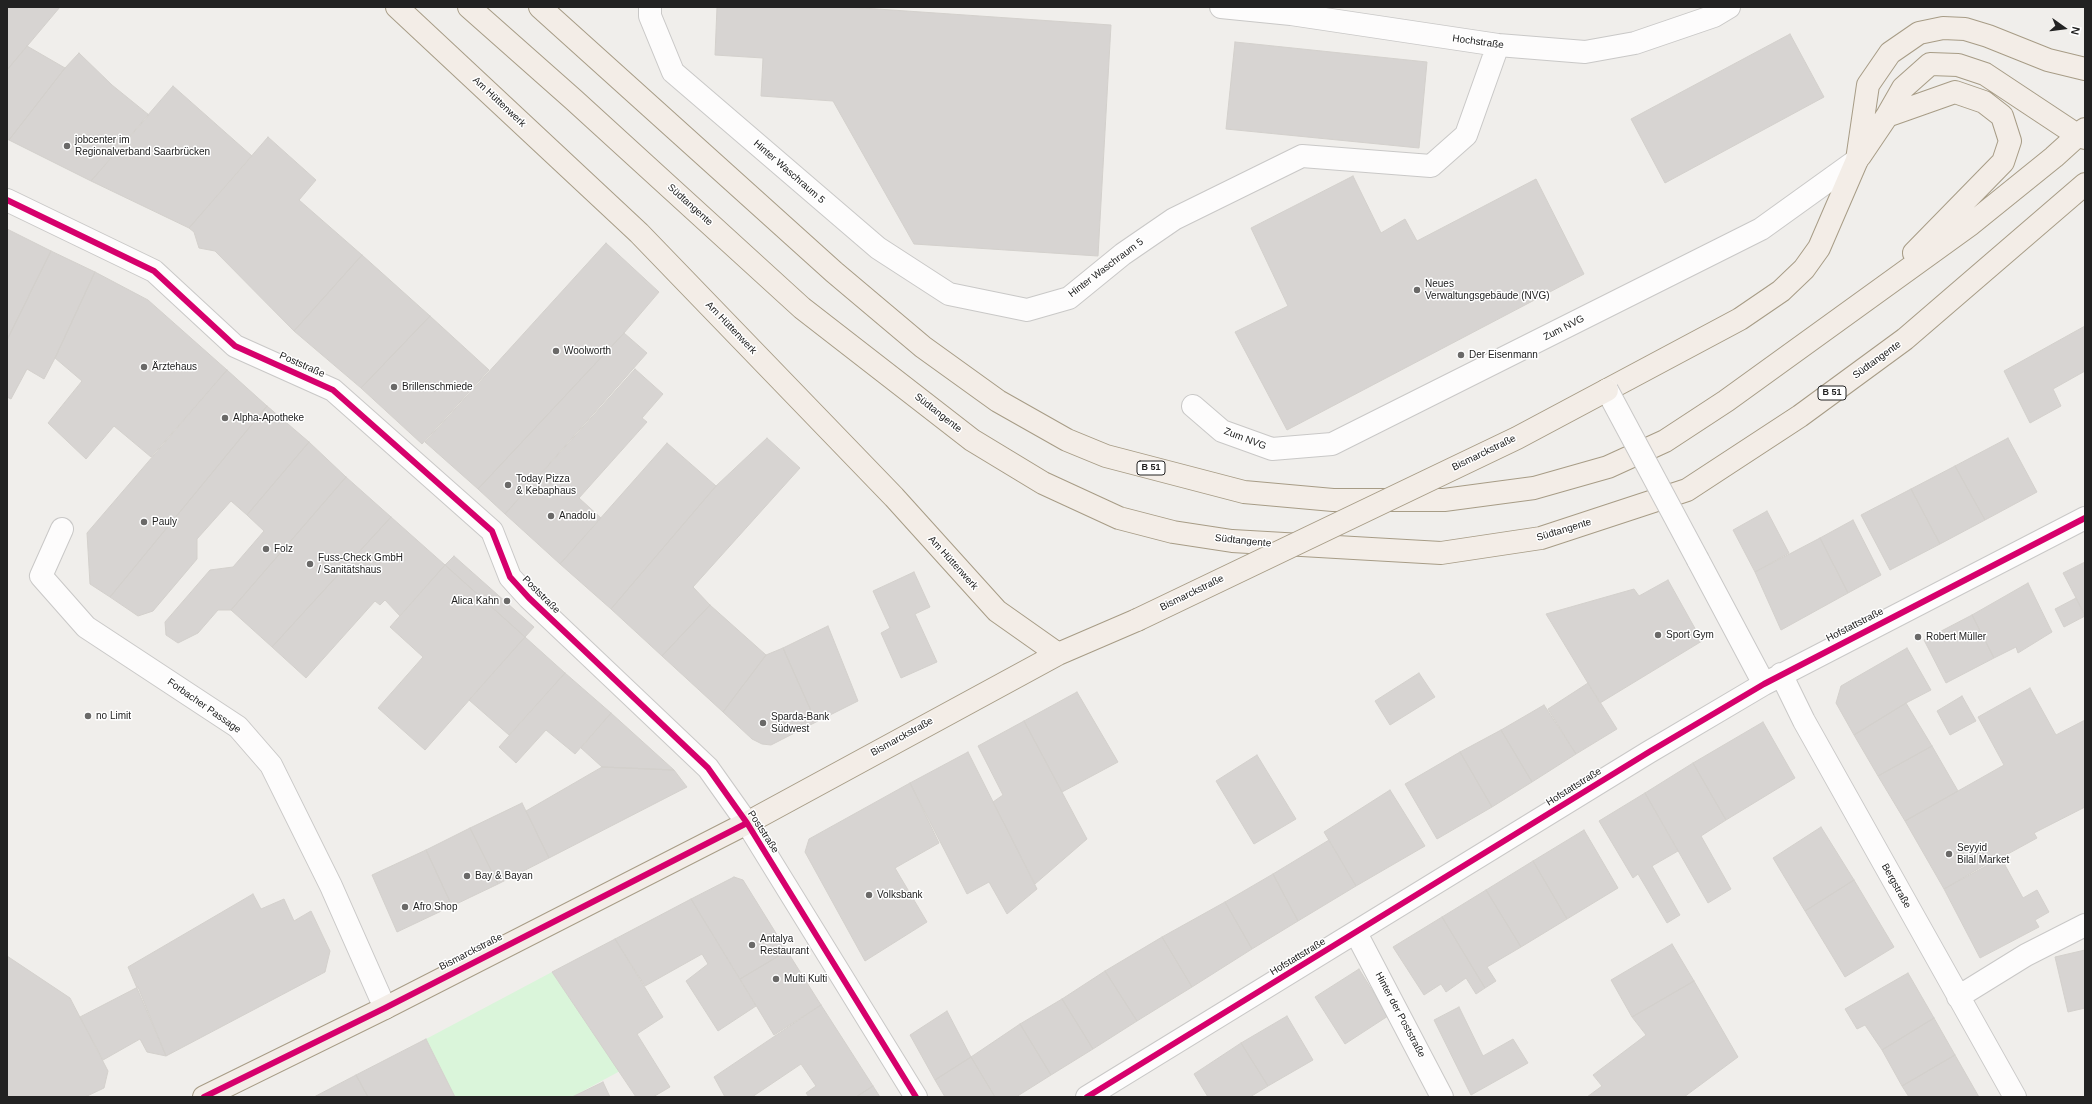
<!DOCTYPE html>
<meta charset="utf-8">
<style>
body{margin:0}
#map{position:relative;width:2092px;height:1104px;overflow:hidden;background:#f0eeeb;font-family:Helvetica,sans-serif}
canvas{display:block}
.frame{position:absolute;inset:0;border:8px solid #222;pointer-events:none}
.north{position:absolute;left:2044px;top:8px;width:40px;height:40px;-webkit-text-stroke:3px #fff;paint-order:stroke;rotate:104deg;font-size:11px;font-weight:700;line-height:16px;text-align:center;color:#222}
.north::after{content:'';display:block;margin:auto;width:14px;height:18px;background:#222;clip-path:polygon(50% 0,100% 100%,50% 72%,0 100%)}
</style>
<div id="map">
<canvas width="2092" height="1104"></canvas>
<div class="frame"></div>
<div class="north">N</div>
</div>
<script>
const g = document.querySelector('canvas').getContext('2d');
g.lineJoin = 'round';
function fillPath(path, color) {
  g.fillStyle = color;
  g.fill(path, 'evenodd');
}
function poly(rows) {
  const path = new Path2D();
  for (const r of rows) {
    path.moveTo(r[0], r[1]);
    for (let i = 2; i < r.length; i += 2) path.lineTo(r[i], r[i + 1]);
  }
  return path;
}
function strokePath(path, color, width, dash) {
  g.strokeStyle = color;
  g.lineWidth = width;
  g.lineCap = dash ? 'butt' : 'round';
  g.setLineDash(dash || []);
  g.stroke(path);
}
function drawText(font, color, halo, rows, align = 'center') {
  g.font = font + ' Helvetica,sans-serif';
  g.lineWidth = 3;
  g.setLineDash([]);
  g.textBaseline = 'middle';
  g.strokeStyle = halo;
  g.fillStyle = color;
  for (const [text, x, y, turn = 0] of rows) {
    g.save();
    g.translate(x, y);
    g.rotate((+turn || 0) * Math.PI / 180);
    g.textAlign = isNaN(turn) ? turn : align;
    if (halo) g.strokeText(text, 0, 0);
    g.fillText(text, 0, 0);
    g.restore();
  }
}
const park = poly([
 [552,972,620,1071,572,1097,455,1097,426,1039]
]);
const building = poly([
 [7,7,60,7,7,70,7,7],
 [717,7,848,7,1111,25,1098,256,914,244,833,101,761,96,763,58,715,55,717,7],
 [1790,34,1824,97,1665,183,1631,119,1790,34],
 [1235,42,1427,62,1419,148,1226,129,1235,42],
 [27,46,65,68,9,140,7,139,7,70,27,46],
 [79,53,112,85,149,115,91,181,9,140,65,68,79,53],
 [173,86,252,156,189,228,91,181,173,86],
 [268,137,316,180,299,200,362,255,294,331,215,251,199,248,194,232,189,228,268,137],
 [1353,176,1381,233,1405,219,1417,241,1536,179,1584,274,1287,430,1235,332,1288,306,1251,228,1353,176],
 [7,229,51,251,7,340,7,229],
 [606,243,659,292,624,333,478,489,425,442,606,243],
 [51,251,95,272,55,358,44,379,27,369,11,399,7,397,7,340,51,251],
 [362,255,430,316,361,388,294,331,362,255],
 [95,272,148,300,227,370,151,457,114,426,86,459,48,423,82,381,55,358,95,272],
 [430,316,489,370,422,444,361,388,430,316],
 [2085,326,2085,371,2053,389,2061,406,2030,423,2004,371,2085,326],
 [624,333,647,353,505,514,478,489,624,333],
 [635,369,663,394,642,418,647,422,579,498,601,518,560,564,505,514,635,369],
 [227,370,267,406,110,597,90,584,87,533,227,370],
 [267,406,309,442,247,515,231,501,197,539,197,559,153,611,138,616,110,597,267,406],
 [767,438,800,468,693,587,710,605,662,656,611,609,716,486,767,438],
 [2008,438,2037,492,1985,520,1955,466,2008,438],
 [309,442,346,477,231,610,218,610,198,633,178,643,166,635,165,622,210,570,233,567,264,531,247,515,309,442],
 [667,443,716,486,611,609,560,564,667,443],
 [1955,466,1985,520,1940,544,1911,489,1955,466],
 [346,477,391,517,272,647,231,610,346,477],
 [1911,489,1940,544,1890,570,1861,515,1911,489],
 [1767,511,1789,553,1755,572,1733,530,1767,511],
 [391,517,445,565,400,616,385,600,380,605,375,601,306,678,272,647,391,517],
 [1853,520,1881,575,1848,593,1820,538,1853,520],
 [1820,538,1848,593,1781,630,1755,572,1820,538],
 [454,556,534,627,525,637,445,565,454,556],
 [2085,562,2085,615,2063,573,2085,562],
 [445,565,525,637,425,750,378,708,423,657,390,627,445,565],
 [914,572,930,607,915,614,937,662,901,678,881,633,890,628,873,591,914,572],
 [1668,580,1702,641,1600,703,1546,614,1634,589,1639,596,1668,580],
 [2028,583,2052,632,2018,653,2016,647,1994,658,1972,615,2028,583],
 [2076,598,2085,616,2064,627,2055,609,2076,598],
 [710,605,766,655,723,712,662,656,710,605],
 [1972,615,1994,658,1946,683,1924,640,1972,615],
 [828,626,858,701,816,722,783,648,828,626],
 [525,637,565,673,509,735,469,700,525,637],
 [783,648,816,722,771,745,762,744,752,739,723,712,766,655,783,648],
 [1907,648,1931,690,1906,703,1854,735,1836,703,1841,686,1907,648],
 [565,673,611,713,575,754,546,730,516,763,499,747,565,673],
 [1419,673,1435,697,1390,725,1375,701,1419,673],
 [1588,683,1617,729,1576,754,1548,709,1588,683],
 [2030,688,2056,735,2085,720,2085,807,2034,833,2037,838,1944,889,1905,821,2004,765,1978,717,2030,688],
 [1077,692,1118,762,1062,792,1024,721,1077,692],
 [1962,696,1976,721,1950,735,1937,711,1962,696],
 [1906,703,1932,746,1878,776,1854,735,1906,703],
 [1544,705,1576,754,1532,782,1501,730,1544,705],
 [611,713,674,770,602,767,581,748,611,713],
 [1024,721,1087,839,1035,884,993,802,1003,795,978,746,1024,721],
 [1763,722,1795,778,1726,820,1693,763,1763,722],
 [1501,730,1532,782,1492,807,1460,752,1501,730],
 [1932,746,1958,791,1905,821,1878,776,1932,746],
 [968,752,1037,889,1007,914,989,882,967,894,910,783,968,752],
 [1460,752,1492,807,1437,839,1405,784,1460,752],
 [1257,755,1296,819,1254,844,1216,781,1257,755],
 [1693,763,1726,820,1701,836,1731,889,1708,903,1645,793,1693,763],
 [602,767,674,770,687,787,549,858,526,811,602,767],
 [910,783,939,843,895,868,927,922,865,961,805,852,809,839,910,783],
 [1390,790,1425,846,1356,886,1324,832,1390,790],
 [1645,793,1678,851,1652,866,1680,915,1667,923,1638,874,1633,878,1599,821,1645,793],
 [522,803,549,858,498,884,470,828,522,803],
 [1821,827,1854,880,1805,911,1773,858,1821,827],
 [470,828,498,884,452,906,426,850,470,828],
 [1584,830,1618,888,1567,919,1533,861,1584,830],
 [1329,840,1356,886,1298,921,1273,874,1329,840],
 [426,850,452,906,397,932,372,875,426,850],
 [2000,856,2023,898,2037,890,2049,912,2035,920,2039,927,1980,958,1944,889,2000,856],
 [1533,861,1567,919,1521,947,1486,890,1533,861],
 [1273,874,1298,921,1252,949,1225,902,1273,874],
 [734,877,743,880,787,951,740,979,691,899,734,877],
 [1854,880,1894,947,1845,977,1805,911,1854,880],
 [1486,890,1521,947,1487,967,1496,981,1485,988,1442,917,1486,890],
 [253,894,261,909,284,899,294,921,311,911,330,951,325,972,166,1056,128,967,253,894],
 [691,899,756,1006,718,1031,686,981,708,964,702,954,645,986,615,939,691,899],
 [1225,902,1252,949,1192,987,1162,937,1225,902],
 [1442,917,1485,988,1476,994,1466,978,1446,992,1441,984,1424,995,1393,947,1442,917],
 [1162,937,1192,987,1137,1021,1105,971,1162,937],
 [615,939,663,1017,637,1034,670,1087,653,1097,636,1097,552,972,615,939],
 [1672,944,1694,981,1632,1017,1611,980,1672,944],
 [2085,950,2085,1008,2068,1012,2055,957,2085,950],
 [787,951,821,1005,774,1035,740,979,787,951],
 [7,956,70,998,108,1071,104,1088,85,1097,7,1097,7,956],
 [1359,969,1388,1016,1345,1044,1315,997,1359,969],
 [1105,971,1137,1021,1093,1049,1062,999,1105,971],
 [1908,973,1934,1018,1882,1050,1865,1025,1857,1029,1845,1009,1908,973],
 [1694,981,1738,1057,1684,1097,1587,1097,1602,1086,1593,1075,1646,1035,1632,1017,1694,981],
 [138,987,166,1056,147,1052,140,1039,103,1060,80,1017,138,987],
 [1062,999,1093,1049,1051,1075,1020,1024,1062,999],
 [821,1005,873,1086,856,1097,809,1097,806,1093,816,1086,801,1064,752,1097,725,1097,714,1077,821,1005],
 [1459,1007,1483,1056,1513,1039,1528,1063,1471,1095,1434,1020,1459,1007],
 [947,1011,971,1057,935,1080,910,1035,947,1011],
 [1287,1016,1313,1060,1268,1086,1241,1043,1287,1016],
 [1934,1018,1955,1055,1902,1086,1882,1050,1934,1018],
 [1020,1024,1051,1075,1016,1097,995,1097,971,1057,1020,1024],
 [426,1039,455,1097,368,1097,356,1075,426,1039],
 [1241,1043,1268,1086,1250,1097,1208,1097,1194,1074,1241,1043],
 [1955,1055,1979,1097,1909,1097,1902,1086,1955,1055],
 [971,1057,995,1097,945,1097,935,1080,971,1057],
 [356,1075,368,1097,314,1097,356,1075],
 [603,1082,610,1097,572,1097,603,1082],
 [873,1086,880,1097,856,1097,873,1086]
]);
const minor = poly([
 [650,7,650,16,673,72,878,248,949,294,1027,310,1069,298,1123,254,1174,219,1302,156,1431,166,1466,135,1498,45],
 [1221,7,1291,14,1498,45,1585,52,1635,43,1714,16,1729,7],
 [7,200,154,271,235,346,333,390,492,531,510,577,529,598,708,768,747,823,916,1097],
 [1193,406,1222,431,1272,449,1332,444,1761,229,1857,160],
 [62,529,41,576,86,627,238,727,271,765,331,886,385,1008],
 [1698,560,1764,684],
 [1781,674,1804,721,2015,1097],
 [1356,933,1442,1097],
 [1958,997,2026,955,2085,925],
 [1087,1097,1649,752,1764,684,2085,518]
]);
const major = poly([
 [397,7,639,233,894,497,997,611,1058,654],
 [469,7,574,100,802,308,972,440,1043,483,1119,518,1173,532,1232,541,1441,553,1541,538,1687,490,1800,416,1905,339,2085,184],
 [540,7,834,272,923,347,998,401,1067,440,1106,456,1244,492,1333,500,1444,500,1534,488,1608,467,1665,441,1726,401,1971,224,2054,157,2085,129],
 [1887,116,1955,92,1984,102,2002,116,2010,141,2003,162,1914,253],
 [1860,156,1887,116,1903,88,1930,64,1958,65,1985,74,2077,135,2085,138],
 [1607,390,1740,319,1781,291,1804,269,1819,248,1857,160,1868,85,1890,53,1919,33,1943,28,1965,29,1988,36,2048,60,2085,69],
 [204,1097,385,1008,747,823,1058,654,1137,620]
]);
const minorBridge = poly([
 [1607,390,1698,560]
]);
const majorBridge = poly([
 [1137,620,1517,438,1607,390]
]);
const cycleway = poly([
 [7,200,154,271,235,346,333,390,492,531,510,577,529,598,708,768,747,823,916,1097],
 [204,1097,385,1008,747,823],
 [1087,1097,1649,752,1764,684,2085,518]
]);
const markers = [
 [67,146,4,"#6a6968"],
 [1417,290,4,"#6a6968"],
 [556,351,4,"#6a6968"],
 [1461,355,4,"#6a6968"],
 [144,367,4,"#6a6968"],
 [394,387,4,"#6a6968"],
 [225,418,4,"#6a6968"],
 [508,485,4,"#6a6968"],
 [551,516,4,"#6a6968"],
 [144,522,4,"#6a6968"],
 [266,549,4,"#6a6968"],
 [310,564,4,"#6a6968"],
 [507,601,4,"#6a6968"],
 [1658,635,4,"#6a6968"],
 [1918,637,4,"#6a6968"],
 [88,716,4,"#6a6968"],
 [763,723,4,"#6a6968"],
 [1949,854,4,"#6a6968"],
 [467,876,4,"#6a6968"],
 [869,895,4,"#6a6968"],
 [405,907,4,"#6a6968"],
 [752,945,4,"#6a6968"],
 [776,979,4,"#6a6968"]
];
const shields = [
 [1832,393,28],
 [1151,468,28]
];
const shieldNames = [
 ["B 51",1832,393],
 ["B 51",1151,468]
];
const streetNames = [
 ["Hochstraße",1478,42,8],
 ["Am Hüttenwerk",499,102,43],
 ["Hinter Waschraum 5",789,172,41],
 ["Südtangente",690,205,42],
 ["Hinter Waschraum 5",1106,268,-37],
 ["Am Hüttenwerk",731,328,46],
 ["Zum NVG",1564,328,-27],
 ["Südtangente",1877,360,-36],
 ["Poststraße",302,365,24],
 ["Südtangente",938,413,38],
 ["Zum NVG",1245,439,21],
 ["Bismarckstraße",1484,453,-26],
 ["Südtangente",1564,530,-17],
 ["Südtangente",1243,541,6],
 ["Am Hüttenwerk",953,563,48],
 ["Bismarckstraße",1192,593,-26],
 ["Poststraße",541,595,45],
 ["Hofstattstraße",1855,625,-27],
 ["Forbacher Passage",204,706,35],
 ["Bismarckstraße",902,737,-29],
 ["Hofstattstraße",1574,787,-32],
 ["Poststraße",763,832,57],
 ["Bergstraße",1896,886,61],
 ["Bismarckstraße",471,952,-27],
 ["Hofstattstraße",1298,957,-31],
 ["Hinter der Poststraße",1400,1015,62]
];
const poiNames = [
 ["jobcenter im",75,140],
 ["Regionalverband Saarbrücken",75,152],
 ["Neues",1425,284],
 ["Verwaltungsgebäude (NVG)",1425,296],
 ["Woolworth",564,351],
 ["Der Eisenmann",1469,355],
 ["Ärztehaus",152,367],
 ["Brillenschmiede",402,387],
 ["Alpha-Apotheke",233,418],
 ["Today Pizza",516,479],
 ["& Kebaphaus",516,491],
 ["Anadolu",559,516],
 ["Pauly",152,522],
 ["Folz",274,549],
 ["Fuss-Check GmbH",318,558],
 ["/ Sanitätshaus",318,570],
 ["Alica Kahn",499,601,"right"],
 ["Sport Gym",1666,635],
 ["Robert Müller",1926,637],
 ["no Limit",96,716],
 ["Sparda-Bank",771,717],
 ["Südwest",771,729],
 ["Seyyid",1957,848],
 ["Bilal Market",1957,860],
 ["Bay & Bayan",475,876],
 ["Volksbank",877,895],
 ["Afro Shop",413,907],
 ["Antalya",760,939],
 ["Restaurant",760,951],
 ["Multi Kulti",784,979]
];
fillPath(park, '#daf5da');
fillPath(building, '#d7d4d2');
strokePath(building, '#d3d0cc', 1);
strokePath(minor, '#c9c8c7', 24);
strokePath(major, '#a79c86', 24);
strokePath(minor, '#fdfcfc', 22);
strokePath(major, '#f3ede7', 22);
strokePath(minorBridge, '#c9c8c7', 24, []);
strokePath(majorBridge, '#a79c86', 24, []);
strokePath(minorBridge, '#fdfcfc', 22);
strokePath(majorBridge, '#f3ede7', 22);
strokePath(cycleway, '#d6006c', 6);
for (const [x, y, r, color] of markers) {
  const dot = new Path2D();
  dot.arc(x, y, r, 0, 2 * Math.PI);
  g.fillStyle = color;
  g.fill(dot);
  strokePath(dot, '#fff', 1.5);
}
for (const [x, y, w] of shields) {
  const box = new Path2D();
  box.roundRect(x - w / 2, y - 7, w, 14, 3);
  g.fillStyle = '#fff';
  g.fill(box);
  strokePath(box, '#222', 1);
}
drawText('bold 9px', '#222', null, shieldNames);
drawText('10px', '#222', '#fff', streetNames);
drawText('10px', '#222', '#fff', poiNames, 'left');
</script>
